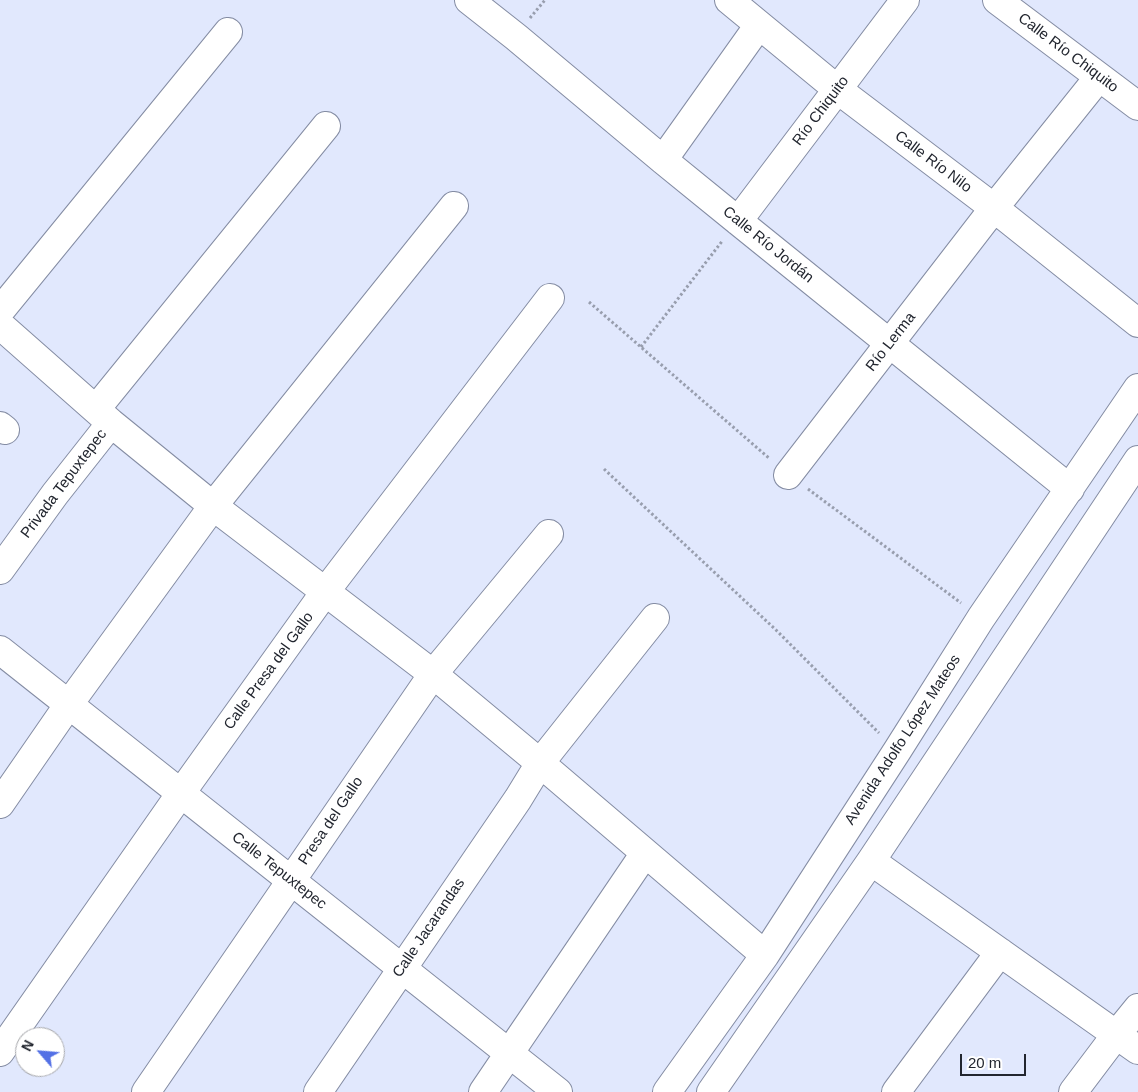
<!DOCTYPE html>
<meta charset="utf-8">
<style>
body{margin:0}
#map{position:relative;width:1138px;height:1092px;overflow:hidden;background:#e1e8fd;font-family:Arial,sans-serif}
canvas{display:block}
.north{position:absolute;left:15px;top:1027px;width:50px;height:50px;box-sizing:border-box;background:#fff;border:1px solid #a7a8ac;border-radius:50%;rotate:297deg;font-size:14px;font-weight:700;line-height:20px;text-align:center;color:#22262f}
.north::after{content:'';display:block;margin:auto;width:18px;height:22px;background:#5370e5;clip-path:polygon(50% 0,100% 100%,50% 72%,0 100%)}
.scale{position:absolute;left:960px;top:1054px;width:66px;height:22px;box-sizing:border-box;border:2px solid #22262f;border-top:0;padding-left:6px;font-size:15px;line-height:18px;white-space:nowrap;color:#22262f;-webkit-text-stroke:4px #fff;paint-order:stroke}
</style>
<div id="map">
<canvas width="1138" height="1092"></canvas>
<div class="north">N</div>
<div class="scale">20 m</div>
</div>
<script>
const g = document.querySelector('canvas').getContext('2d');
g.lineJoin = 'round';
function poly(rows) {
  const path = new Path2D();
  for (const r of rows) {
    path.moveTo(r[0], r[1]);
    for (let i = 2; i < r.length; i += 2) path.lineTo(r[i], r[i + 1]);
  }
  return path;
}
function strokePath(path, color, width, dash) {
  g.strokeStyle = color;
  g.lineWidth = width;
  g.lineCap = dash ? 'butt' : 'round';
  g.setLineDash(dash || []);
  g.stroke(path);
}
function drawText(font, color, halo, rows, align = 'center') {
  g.font = font + ' Arial,sans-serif';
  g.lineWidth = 4;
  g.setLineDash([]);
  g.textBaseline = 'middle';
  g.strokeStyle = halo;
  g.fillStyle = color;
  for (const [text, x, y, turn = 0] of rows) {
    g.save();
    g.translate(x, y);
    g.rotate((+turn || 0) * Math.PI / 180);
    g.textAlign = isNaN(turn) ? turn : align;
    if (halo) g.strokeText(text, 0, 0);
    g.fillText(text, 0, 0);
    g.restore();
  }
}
const path = poly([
 [530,18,545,0],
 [589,302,770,459],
 [641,347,723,240],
 [604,469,776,630,879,733],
 [808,489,961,603]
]);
const minor = poly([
 [469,0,516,37,663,160,738,221,1070,489],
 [729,0,837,89,994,208,1138,323],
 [997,0,1138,106],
 [663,160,759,25],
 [738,221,905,0],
 [0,311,228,32],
 [0,325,111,423,213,506,433,674,540,763,765,955],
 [96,409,326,126],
 [0,426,5,430],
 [788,475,994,208,1099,77],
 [0,570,55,494,111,423],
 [0,650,558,1092],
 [0,804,69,704,213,506,454,206],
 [871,861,1138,1050],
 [0,1052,181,793,325,592,550,298],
 [146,1092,433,674,549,534],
 [318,1092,518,799,540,763,655,618],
 [483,1092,645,853],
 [667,1092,765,955,897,751,981,618,1138,388],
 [711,1092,871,861,1138,460],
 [896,1092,1000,952],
 [1073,1092,1116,1035,1138,1008]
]);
const streetNames = [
 ["Calle Río Chiquito",1068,53,37],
 ["Río Chiquito",821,111,-53],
 ["Calle Río Nilo",933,162,37],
 ["Calle Río Jordán",768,245,39],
 ["Río Lerma",891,342,-52],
 ["Privada Tepuxtepec",64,484,-53],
 ["Calle Presa del Gallo",269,671,-54],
 ["Avenida Adolfo López Mateos",903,740,-57],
 ["Presa del Gallo",331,821,-56],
 ["Calle Tepuxtepec",279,871,38],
 ["Calle Jacarandas",429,928,-56]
];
strokePath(minor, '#848ca3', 30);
strokePath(path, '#989eae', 3, [2.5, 2.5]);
strokePath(minor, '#fff', 28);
drawText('15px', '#22262f', '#fff', streetNames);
</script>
